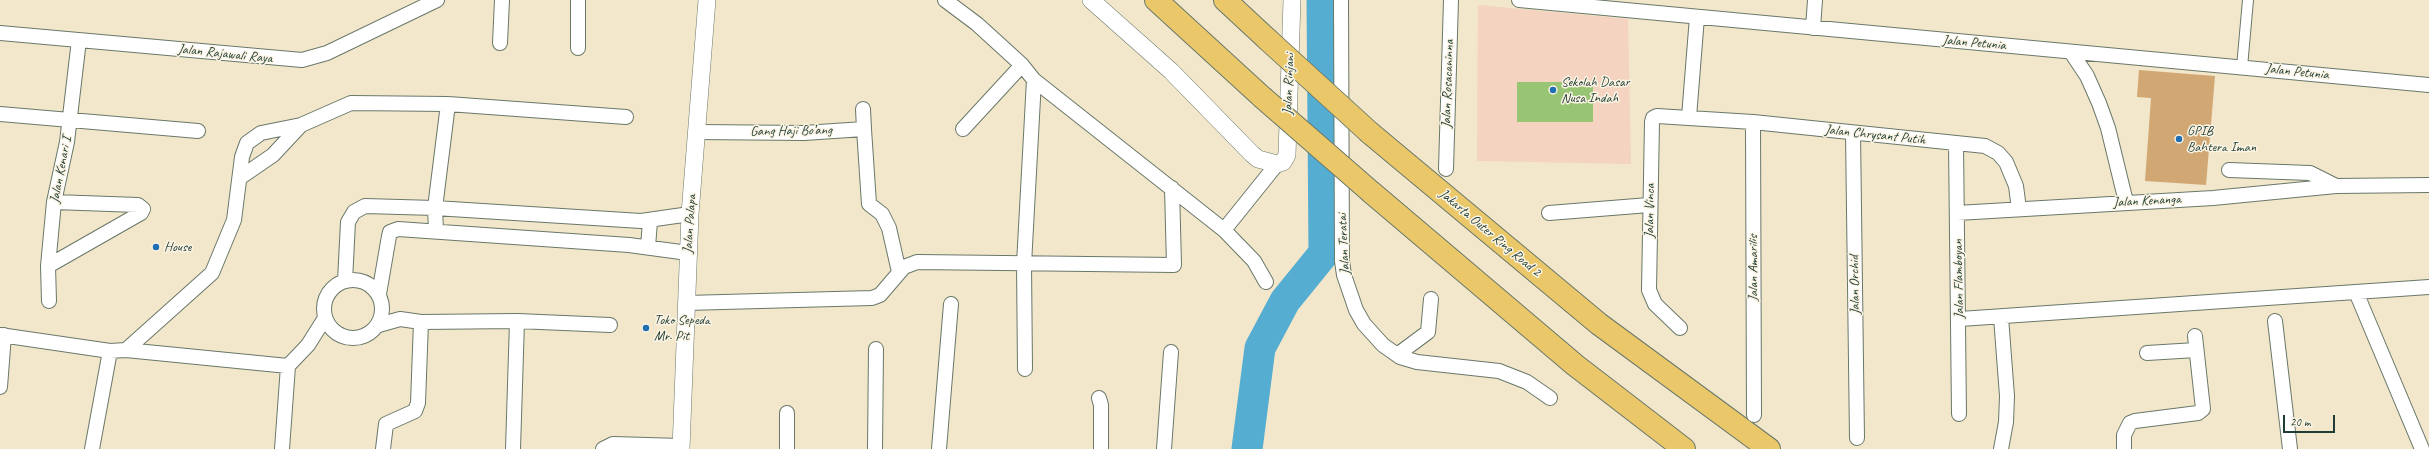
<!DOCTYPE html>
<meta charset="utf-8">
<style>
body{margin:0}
#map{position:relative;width:2429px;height:449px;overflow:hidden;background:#f2e7cb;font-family:Caveat,sans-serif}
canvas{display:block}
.scale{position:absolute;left:2283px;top:415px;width:52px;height:18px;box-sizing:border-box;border:2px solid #1f3d34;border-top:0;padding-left:5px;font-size:12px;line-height:14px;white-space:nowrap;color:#1f3d34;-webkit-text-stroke:3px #fcf5e5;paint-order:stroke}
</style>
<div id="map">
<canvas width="2429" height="449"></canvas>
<div class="scale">20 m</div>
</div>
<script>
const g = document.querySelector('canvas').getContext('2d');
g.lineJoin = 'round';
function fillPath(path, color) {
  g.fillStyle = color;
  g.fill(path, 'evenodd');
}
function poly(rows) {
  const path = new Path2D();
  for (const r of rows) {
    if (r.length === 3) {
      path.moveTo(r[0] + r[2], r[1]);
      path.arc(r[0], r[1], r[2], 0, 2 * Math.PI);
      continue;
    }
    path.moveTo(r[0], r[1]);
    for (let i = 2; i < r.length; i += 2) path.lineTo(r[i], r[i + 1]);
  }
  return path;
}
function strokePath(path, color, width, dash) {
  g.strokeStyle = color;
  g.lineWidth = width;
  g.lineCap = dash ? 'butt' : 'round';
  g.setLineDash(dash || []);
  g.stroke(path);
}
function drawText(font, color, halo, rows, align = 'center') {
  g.font = font + ' Caveat,sans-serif';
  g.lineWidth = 3;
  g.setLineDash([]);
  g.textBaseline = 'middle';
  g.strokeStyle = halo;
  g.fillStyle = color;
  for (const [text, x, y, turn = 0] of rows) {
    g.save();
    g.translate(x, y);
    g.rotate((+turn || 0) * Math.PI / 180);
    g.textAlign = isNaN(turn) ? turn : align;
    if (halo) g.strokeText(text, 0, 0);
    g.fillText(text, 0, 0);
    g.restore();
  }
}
const built = poly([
 [1478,5,1628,19,1631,164,1477,161]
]);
const green = poly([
 [1517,82,1593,82,1593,122,1517,122]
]);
const river = poly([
 [1247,449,1260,348,1285,301,1324,253,1322,0]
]);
const building = poly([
 [2139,70,2215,76,2206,185,2145,181,2151,98,2137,97]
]);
const pedestrian = poly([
 [2242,67,2248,0]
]);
const minor = poly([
 [578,0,578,48],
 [945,0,977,24,1022,65,1034,80,1224,230,1254,261,1266,282],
 [1341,0,1342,261,1344,275,1356,310,1364,324,1383,345,1400,357,1417,362,1499,371,1527,382,1550,398],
 [1519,0,2429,85],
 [1813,28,1815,0],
 [0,33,302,60,327,53,437,0],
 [500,43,502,0],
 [2071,52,2087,76,2099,103,2108,128,2126,202],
 [0,114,198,131],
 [1689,117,1697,17],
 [1753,122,1754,415],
 [864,129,869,204,882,214,889,228,899,272],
 [963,129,1022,65],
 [697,132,804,133,864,129,863,109],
 [1853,133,1857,438],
 [1956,144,1959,414],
 [1446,169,1451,0],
 [2229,170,2310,173,2336,186],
 [241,177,273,155,301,125],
 [1549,213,1649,205],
 [1957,213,2213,198,2336,186,2429,185],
 [1224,230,1277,164],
 [436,231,435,208,448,104],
 [648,247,650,221],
 [48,266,141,213,143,209,138,205,54,202],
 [353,309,29],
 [345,281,348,222,354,212,365,206,435,208,641,221,690,214],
 [2356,292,2422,449],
 [379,294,389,236,390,232,398,229,629,245,688,253],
 [49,301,48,266,54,202,67,142,79,40],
 [686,303,872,298,880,295,904,267,917,262,1174,265,1172,188],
 [1960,319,2429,287],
 [2275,321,2290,449],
 [379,325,400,319,421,322,517,321,610,325],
 [1680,328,1655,304,1649,290,1652,122,1653,118,1657,116,1753,122,1985,146,1998,153,2006,162,2016,186,2019,209],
 [0,335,110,351,126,350,288,366],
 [126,350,212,273,234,220,242,157,247,143,261,133,301,125,351,103,448,104,626,117],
 [2147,353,2196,350],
 [1397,355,1428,332,1431,299],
 [1025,369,1024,264,1034,80],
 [0,387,4,335],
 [1099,398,1101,405,1101,449],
 [92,449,110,351],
 [282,449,288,366,308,345,325,318],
 [383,449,386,424,415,411,418,403,421,322],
 [513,449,517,321],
 [603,449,613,444,681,446],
 [787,449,787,413],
 [875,449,876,349],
 [939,449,951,304],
 [1164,449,1171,352],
 [2001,449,2006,422,2007,396,2001,317],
 [2124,449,2124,435,2130,423,2135,421,2198,413,2203,409,2195,336]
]);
const tertiary = poly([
 [1091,0,1171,71,1252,154,1258,159,1277,164,1283,162,1287,155,1292,0],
 [681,449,690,214,707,0]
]);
const motorway = poly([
 [1156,0,1262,97],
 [1225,0,1267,39],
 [1370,133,1599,324,1769,449],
 [1371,192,1575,365,1684,449]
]);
const motorwayBridge = poly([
 [1267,39,1370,133],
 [1262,97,1371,192]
]);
const markers = [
 [1553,90,4,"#1f6fb2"],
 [2179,139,4,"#1f6fb2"],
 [156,247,4,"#1f6fb2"],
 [646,328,4,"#1f6fb2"]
];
const streetNames = [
 ["Jalan Petunia",1974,43,5],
 ["Jalan Rajawali Raya",225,54,6],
 ["Jalan Petunia",2297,72,6],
 ["Jalan Rinjani",1289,84,-88],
 ["Jalan Rosacaninna",1448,84,-88],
 ["Gang Haji Bo’ang",791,131,-1],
 ["Jalan Chrysant Putih",1875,135,6],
 ["Jalan Kenari I",61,170,-79],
 ["Jalan Kenanga",2147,201,-3],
 ["Jalan Vinca",1650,211,-89],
 ["Jalan Palapa",690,224,-86],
 ["Jakarta Outer Ring Road 2",1490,233,40],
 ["Jalan Teratai",1344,244,-93],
 ["Jalan Amarilis",1753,268,-90],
 ["Jalan Flamboyan",1959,279,-91],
 ["Jalan Orchid",1855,285,-91]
];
const poiNames = [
 ["Sekolah Dasar",1561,82],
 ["Nusa Indah",1561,98],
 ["GPIB",2187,131],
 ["Bahtera Iman",2187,147],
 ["House",164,247],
 ["Toko Sepeda",654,320],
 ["Mr. Pit",654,336]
];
fillPath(built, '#f4d3c0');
fillPath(green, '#97c573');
strokePath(river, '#55add2', 31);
fillPath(building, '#d1a874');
strokePath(pedestrian, '#697869', 12);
strokePath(minor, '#697869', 16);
strokePath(tertiary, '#697869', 18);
strokePath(motorway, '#697869', 24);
strokePath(pedestrian, '#fff', 10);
strokePath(minor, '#fff', 14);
strokePath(tertiary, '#fff', 17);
strokePath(motorway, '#eac769', 22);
strokePath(motorwayBridge, '#697869', 24, []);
strokePath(motorwayBridge, '#eac769', 22);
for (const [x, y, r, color] of markers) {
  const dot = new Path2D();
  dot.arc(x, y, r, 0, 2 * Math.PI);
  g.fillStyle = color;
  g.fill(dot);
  strokePath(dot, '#fcf5e5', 1.5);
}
drawText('14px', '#1f3d34', '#fcf5e5', streetNames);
drawText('14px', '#1f3d34', '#fcf5e5', poiNames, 'left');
</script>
